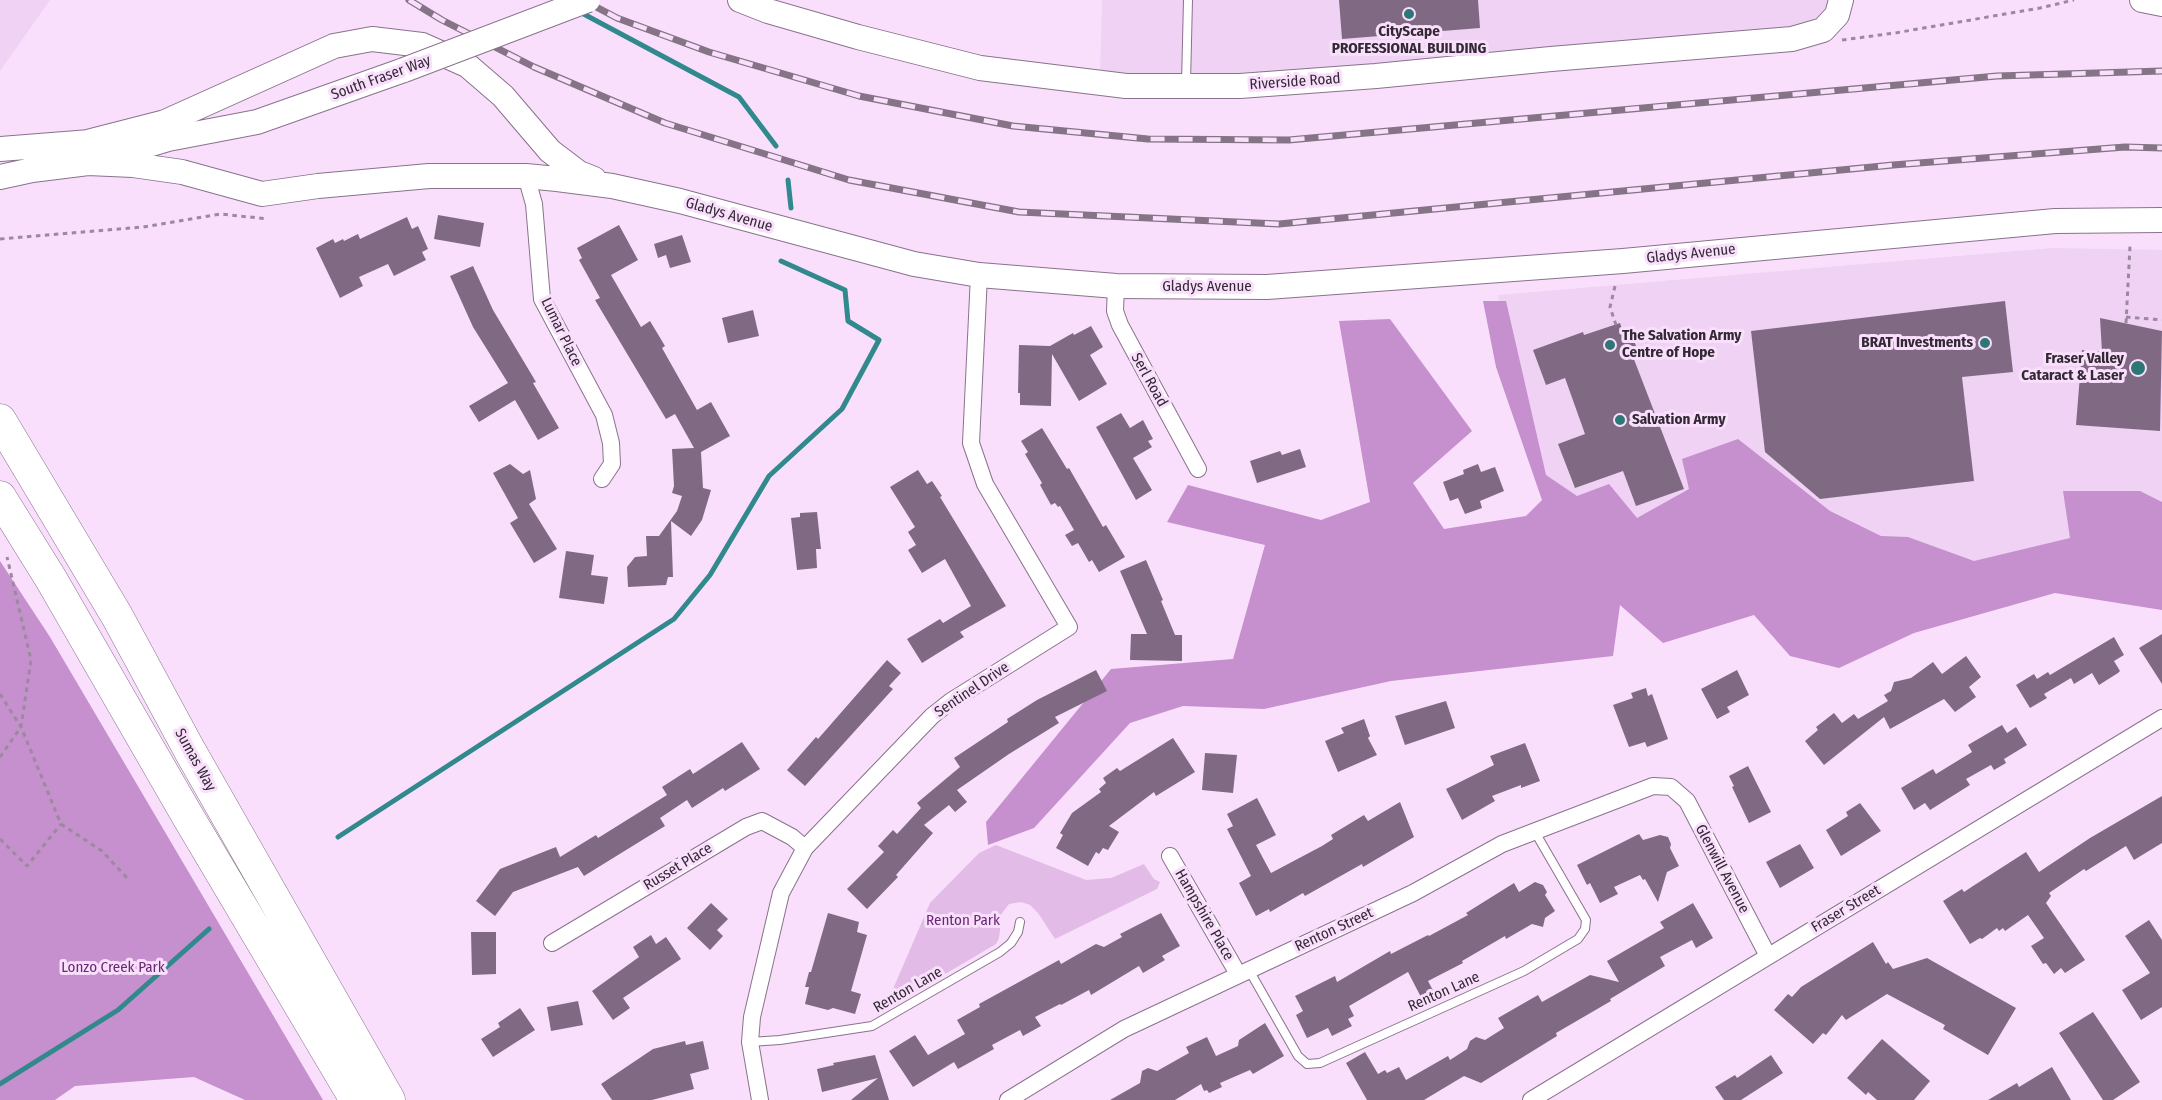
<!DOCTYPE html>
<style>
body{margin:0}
canvas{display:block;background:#f9dffc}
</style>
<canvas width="2162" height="1100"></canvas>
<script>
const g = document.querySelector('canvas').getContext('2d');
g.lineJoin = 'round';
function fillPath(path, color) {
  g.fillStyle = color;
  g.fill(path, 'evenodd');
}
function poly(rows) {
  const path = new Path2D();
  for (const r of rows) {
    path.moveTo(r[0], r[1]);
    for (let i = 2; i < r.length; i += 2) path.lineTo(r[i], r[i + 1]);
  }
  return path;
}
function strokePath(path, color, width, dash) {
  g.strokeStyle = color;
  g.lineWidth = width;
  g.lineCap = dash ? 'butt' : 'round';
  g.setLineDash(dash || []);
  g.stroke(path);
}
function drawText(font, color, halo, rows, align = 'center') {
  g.font = font + ' "Fira Sans Condensed",sans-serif';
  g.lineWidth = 6;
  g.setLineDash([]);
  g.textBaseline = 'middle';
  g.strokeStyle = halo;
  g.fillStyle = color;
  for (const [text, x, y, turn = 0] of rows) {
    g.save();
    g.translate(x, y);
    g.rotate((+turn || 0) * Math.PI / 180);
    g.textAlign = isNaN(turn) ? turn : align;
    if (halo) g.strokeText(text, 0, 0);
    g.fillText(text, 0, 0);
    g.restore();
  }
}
const built = poly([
 [0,0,50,0,0,71],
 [1102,0,1835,0,1820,16,1794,27,1199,81,1100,78],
 [2052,248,2162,250,2162,578,1616,562,1543,491,1498,295]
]);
const green = poly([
 [996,845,1086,880,1111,878,1144,864,1154,879,1160,882,1157,889,1055,939,1038,913,1030,905,1021,902,1009,904,1002,913,999,938,996,944,884,1010,930,903,979,853]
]);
const forest = poly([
 [1483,301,1506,301,1546,475,1577,496,1609,484,1637,518,1689,489,1682,459,1738,439,1830,511,1881,536,1908,537,1974,561,2070,538,2063,491,2140,491,2162,502,2162,610,2055,593,1914,633,1839,668,1790,656,1754,615,1663,643,1620,605,1613,656,1391,681,1264,709,1183,706,1130,723,1034,828,988,845,986,822,1111,669,1233,659,1265,545,1167,522,1188,485,1321,520,1370,502,1339,321,1390,319,1472,431,1413,483,1444,529,1526,516,1542,500,1496,367],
 [0,561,50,637,323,1100,245,1100,194,1077,75,1086,55,1100,0,1100]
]);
const stream = poly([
 [578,11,739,97,776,146],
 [788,180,791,208],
 [338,837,674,619,710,575,769,476,842,409,879,340,848,321,845,290,781,261],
 [0,1084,118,1010,209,929]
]);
const building = poly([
 [1339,0,1478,0,1480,28,1342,39],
 [438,215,484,223,480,247,434,239],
 [407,217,412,229,418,226,428,249,422,252,426,260,394,276,388,264,359,277,363,286,340,298,316,248,333,239,335,243,343,239,344,241,358,234,360,239],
 [619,225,638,260,611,275,641,327,650,321,665,346,662,348,697,410,711,402,730,436,701,452,703,488,711,490,702,520,691,536,671,521,673,577,668,577,666,585,628,587,627,567,635,557,647,556,646,536,659,536,677,511,682,496,672,493,674,486,672,449,694,448,675,414,666,419,595,300,600,298,579,260,582,258,577,248],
 [682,235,691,262,670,268,666,255,658,258,654,244],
 [473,266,493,310,536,382,533,383,559,428,538,440,515,400,479,422,469,406,508,383,473,327,450,276],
 [2005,301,2013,372,1962,377,1974,481,1820,499,1765,452,1751,331],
 [753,310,759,336,728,343,722,318],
 [2100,318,2162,331,2160,431,2076,425,2082,350,2102,352],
 [1620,323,1624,335,1631,333,1636,346,1630,349,1684,489,1636,506,1623,471,1575,488,1558,444,1585,434,1565,378,1546,385,1533,350,1583,332,1584,335],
 [1091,326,1103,347,1090,355,1107,384,1079,401,1052,354,1051,406,1020,405,1020,393,1018,393,1019,345,1050,346,1073,333,1074,335],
 [1121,413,1130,428,1143,420,1153,439,1148,441,1152,447,1133,458,1152,490,1136,500,1096,427],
 [1042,428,1067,469,1069,468,1103,527,1106,525,1125,557,1099,572,1092,560,1089,562,1078,543,1072,546,1065,535,1074,530,1060,506,1058,507,1055,503,1051,505,1040,485,1042,483,1025,454,1028,452,1021,441],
 [1300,449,1306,467,1257,483,1250,461,1280,451,1282,455],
 [510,464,523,474,530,470,536,499,529,504,557,549,534,563,510,523,518,518,493,473],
 [1478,464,1481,472,1495,467,1504,491,1480,501,1482,508,1465,514,1458,498,1450,501,1443,482,1464,474,1463,470],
 [918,470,927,484,932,481,942,496,940,497,1006,606,960,632,964,637,922,663,907,639,940,619,943,623,971,606,945,559,922,573,908,550,916,545,908,532,915,527,890,487],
 [817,512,821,549,816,549,817,568,797,570,791,518,800,517,800,513],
 [566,551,594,555,591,575,608,577,604,604,559,598],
 [1146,560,1163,600,1161,601,1175,635,1182,635,1182,661,1130,660,1131,634,1147,634,1120,571],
 [2162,634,2162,684,2139,648],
 [2114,637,2124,655,2114,661,2120,671,2118,673,2099,685,2092,673,2074,684,2071,678,2044,694,2047,698,2030,708,2016,685,2034,674,2037,679,2048,672,2050,675],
 [1966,656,1981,677,1969,687,1976,697,1955,712,1944,699,1890,729,1884,717,1824,765,1805,741,1818,730,1816,727,1834,713,1842,723,1854,714,1858,719,1888,701,1884,695,1891,691,1894,682,1911,678,1933,662,1942,674],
 [887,660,901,673,889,686,893,689,805,786,787,770,816,737,818,739],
 [1096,670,1107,691,1055,717,1059,723,1009,754,957,790,967,802,955,812,949,805,924,825,933,833,896,875,898,877,867,909,847,889,884,852,878,846,893,830,897,834,921,808,917,803,960,767,954,758,1008,722,1007,719,1037,700],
 [1737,670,1749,695,1727,707,1730,712,1717,719,1701,689],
 [1646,688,1648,696,1652,694,1668,739,1647,747,1645,742,1629,747,1613,705,1633,698,1631,693],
 [1446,701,1455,728,1405,745,1395,716],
 [1364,719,1370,736,1368,738,1377,755,1338,772,1325,741,1344,733,1341,728],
 [2002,725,2007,733,2016,727,2027,745,2004,759,2006,763,1994,770,1991,765,1966,779,1970,785,1930,810,1925,803,1914,810,1901,788,1933,769,1936,774,1972,752,1968,745],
 [1173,738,1195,772,1156,796,1154,792,1109,826,1119,832,1108,850,1103,848,1099,854,1096,852,1088,866,1056,848,1063,835,1060,833,1072,813,1101,792,1099,789,1106,783,1103,778,1117,768,1120,771],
 [742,742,760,769,725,791,723,788,692,808,687,800,660,818,665,826,584,876,578,867,513,892,495,916,476,901,500,869,556,847,560,857,596,835,598,838,667,795,662,787,690,769,693,774],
 [1525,743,1540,781,1521,788,1521,785,1492,796,1495,801,1462,820,1446,789,1494,765,1490,756],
 [1205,753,1237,755,1233,793,1202,790],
 [1748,766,1771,812,1749,823,1732,787,1734,786,1729,776],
 [2162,796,2162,843,2134,860,2126,846,2086,871,2084,869,2049,893,2051,896,2046,903,2085,960,2065,973,2061,968,2054,974,2046,963,2043,964,2031,946,2044,938,2028,915,2005,931,2003,928,1999,931,1997,928,1982,939,1980,938,1970,944,1943,901,1962,889,1964,892,1973,886,2026,852,2039,872,2090,838],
 [1257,798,1276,835,1256,845,1271,873,1322,846,1333,839,1331,835,1364,815,1368,821,1400,802,1414,837,1363,867,1362,864,1305,896,1303,893,1270,912,1269,909,1256,916,1239,883,1251,876,1227,829,1233,826,1227,814],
 [1860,803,1881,831,1841,856,1826,830,1848,816,1846,812],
 [1639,834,1643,840,1660,835,1668,837,1671,844,1670,848,1679,866,1667,872,1658,902,1645,879,1643,880,1640,875,1614,887,1618,894,1600,903,1590,883,1587,885,1577,865],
 [1800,844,1814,868,1780,888,1766,862],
 [1535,882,1543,885,1547,892,1545,895,1555,911,1545,918,1543,927,1532,924,1506,939,1505,936,1462,961,1463,963,1428,981,1436,996,1424,1003,1408,972,1349,1006,1354,1016,1348,1019,1352,1026,1332,1036,1328,1028,1307,1038,1296,1015,1303,1011,1295,996,1335,976,1337,982,1390,951,1391,954,1428,935,1429,936,1468,915,1466,913,1514,883,1519,892],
 [711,903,728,919,717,930,723,936,710,950,687,928],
 [1693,903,1713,938,1696,948,1692,940,1660,957,1665,966,1610,999,1611,1001,1556,1033,1557,1036,1481,1083,1464,1076,1424,1100,1367,1100,1346,1063,1365,1052,1378,1074,1385,1070,1387,1073,1399,1067,1406,1080,1448,1056,1450,1060,1467,1049,1470,1041,1476,1037,1485,1040,1504,1028,1498,1018,1538,995,1542,1002,1590,975,1619,982,1607,961,1664,928,1660,922],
 [828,913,859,922,857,932,867,935,851,991,861,994,855,1014,833,1008,828,1010,805,1004,809,987,805,987,809,972,811,972],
 [1161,913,1180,946,1162,956,1165,960,1143,973,1139,966,1091,995,1089,990,1061,1005,1060,1004,1035,1017,1041,1026,1023,1036,1020,1030,992,1045,994,1049,958,1069,954,1062,913,1087,889,1051,915,1035,928,1055,965,1034,957,1020,980,1007,979,1004,1059,960,1061,964,1096,944,1104,947,1122,937,1120,934],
 [2149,920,2162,940,2162,1007,2141,1020,2122,990,2150,973,2125,936],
 [471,932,496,932,496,974,472,975],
 [651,935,656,944,666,937,681,959,623,998,630,1008,613,1020,592,991,639,957,633,947],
 [1873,942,1886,964,1888,962,1893,969,1927,958,2016,1008,1988,1055,1943,1029,1945,1025,1887,994,1846,1020,1842,1015,1826,1035,1823,1033,1813,1044,1774,1010,1788,994,1792,997,1801,987],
 [578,1001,583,1025,551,1031,547,1007],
 [520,1008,535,1030,493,1057,481,1039,500,1027,498,1023],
 [2093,1012,2140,1082,2113,1100,2103,1100,2059,1033],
 [1265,1023,1284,1056,1253,1074,1250,1070,1220,1083,1222,1087,1209,1093,1207,1090,1204,1091,1201,1084,1175,1100,1110,1100,1140,1083,1142,1071,1148,1068,1157,1071,1189,1053,1186,1047,1207,1037,1216,1056,1238,1046,1239,1040],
 [1882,1039,1930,1081,1914,1100,1877,1100,1868,1092,1866,1095,1847,1078],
 [685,1041,686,1045,703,1041,709,1069,690,1074,694,1089,652,1100,612,1100,601,1084,653,1049],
 [875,1055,889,1100,851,1100,878,1078,822,1092,817,1069,834,1065,833,1063],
 [1771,1055,1783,1073,1741,1100,1724,1100,1715,1087,1735,1075,1737,1078],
 [2052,1067,2071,1100,1988,1100,2017,1083,2019,1087]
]);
const path = poly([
 [1842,40,1895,33,2040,8,2074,0],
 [0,239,143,227,221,214,268,219],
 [2126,317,2162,320],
 [2126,323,2130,246],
 [1616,325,1610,307,1616,282],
 [0,694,21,727,61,824,102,851,128,879],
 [0,757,21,727,31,660,7,557],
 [0,839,27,866,61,824]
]);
const lane = poly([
 [1186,83,1188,0],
 [1249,970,1298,1056,1307,1064,1320,1063,1524,971,1578,939,1585,929,1586,920,1535,832],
 [750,1042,780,1040,872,1026,1000,952,1011,943,1018,932,1020,922]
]);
const street = poly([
 [526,176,534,204,542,299,604,415,611,443,612,464,602,479],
 [1116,286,1115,311,1120,325,1198,469],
 [1170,856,1238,974],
 [552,943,746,827,762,821,792,837,805,848],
 [760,1100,750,1042,752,1017,781,893,805,848,932,716,951,701,1069,627,985,484,971,443,979,275],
 [1008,1100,1124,1029,1413,893,1502,844,1653,786,1671,787,1687,801,1768,956],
 [1531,1100,2162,718]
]);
const secondary = poly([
 [740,0,768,11,858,37,980,68,1126,86,1240,86,1376,76,1551,59,1792,39,1823,30,1837,15,1841,0],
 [2142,0,2162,4],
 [87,142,165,122,334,46,372,39,422,45,467,65,503,96,550,151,579,173,594,179],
 [0,149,103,141],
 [88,163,133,165,182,172,262,194,318,186,429,176,526,176,557,179,612,186,680,201,914,264,979,275,1116,286,1267,287,1623,261,2055,221,2162,220],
 [0,177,32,170,88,163,168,139,257,122,404,70]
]);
const highway = poly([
 [0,420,117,616,190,751,389,1100],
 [0,497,51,579,187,815,356,1100]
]);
const rail = poly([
 [409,0,442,20,534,67,665,123,849,180,1019,212,1279,224,1893,165,2125,147,2162,148],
 [583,0,617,18,709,52,859,96,1013,126,1148,139,1289,140,1997,76,2162,71]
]);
const secondaryBridge = poly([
 [404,70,588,0]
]);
const markers = [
 [1409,14,6,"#2e7778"],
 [1985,343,6,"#2e7778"],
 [1610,345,6,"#2e7778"],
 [2138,368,8,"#2e7778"],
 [1620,420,6,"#2e7778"]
];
const poiNames = [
 ["CityScape",1409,32,"center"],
 ["PROFESSIONAL BUILDING",1409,49,"center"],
 ["The Salvation Army",1622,336],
 ["Centre of Hope",1622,353],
 ["BRAT Investments",1973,343,"right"],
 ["Fraser Valley",2124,359,"right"],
 ["Cataract & Laser",2124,376,"right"],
 ["Salvation Army",1632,420]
];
const streetNames = [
 ["South Fraser Way",381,78,-20],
 ["Riverside Road",1295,82,-4],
 ["Gladys Avenue",729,215,16],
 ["Gladys Avenue",1691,254,-6],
 ["Gladys Avenue",1207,287],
 ["Lumar Place",561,332,64],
 ["Serl Road",1149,380,61],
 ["Sentinel Drive",972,690,-34],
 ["Sumas Way",195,760,61],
 ["Russet Place",678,867,-31],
 ["Glenwill Avenue",1722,869,62],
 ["Fraser Street",1846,909,-31],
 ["Hampshire Place",1204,915,60],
 ["Renton Street",1334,930,-25],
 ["Renton Lane",908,990,-30],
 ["Renton Lane",1444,992,-24]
];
const parkNames = [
 ["Renton Park",963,921],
 ["Lonzo Creek Park",113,968]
];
fillPath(built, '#f0d2f5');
fillPath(green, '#e2bbe7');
fillPath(forest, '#c68fce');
strokePath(stream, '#31898d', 5);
fillPath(building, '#806a83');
strokePath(lane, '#89728c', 10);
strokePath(street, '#89728c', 18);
strokePath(secondary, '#89728c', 26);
strokePath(highway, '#89728c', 33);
strokePath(path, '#9b899e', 3, [4.5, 4.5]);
strokePath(lane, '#fff', 8);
strokePath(street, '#fff', 16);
strokePath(secondary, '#fff', 24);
strokePath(highway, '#fff', 32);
strokePath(rail, '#847486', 7);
strokePath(rail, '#f9dffc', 4.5, [14]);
strokePath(secondaryBridge, '#89728c', 26, []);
strokePath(secondaryBridge, '#fff', 24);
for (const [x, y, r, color] of markers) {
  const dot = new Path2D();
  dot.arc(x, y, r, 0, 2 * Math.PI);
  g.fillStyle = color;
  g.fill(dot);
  strokePath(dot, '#f9dffc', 2);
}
drawText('bold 15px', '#322934', '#f9dffc', poiNames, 'left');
drawText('15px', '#322934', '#f9dffc', streetNames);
drawText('15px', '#692873', '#f9dffc', parkNames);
</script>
